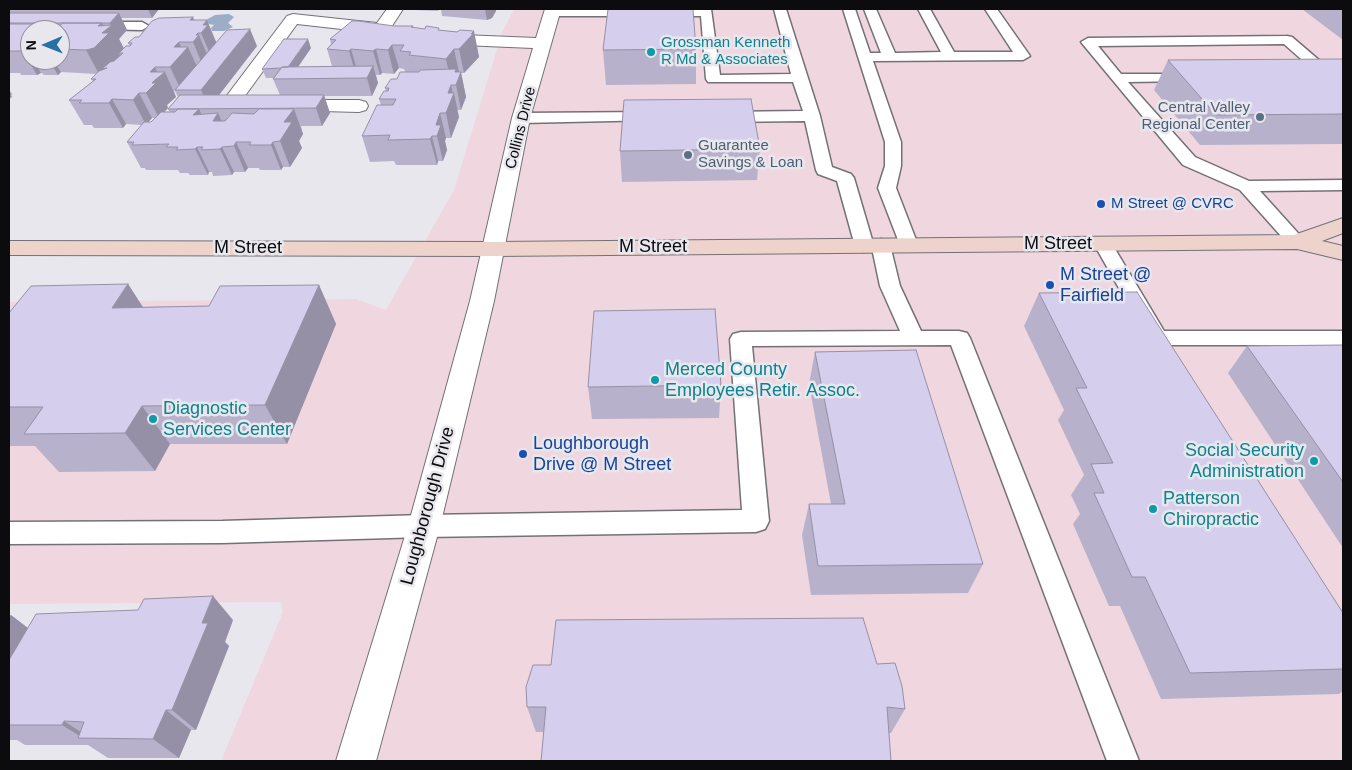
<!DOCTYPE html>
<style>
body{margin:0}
#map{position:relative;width:1352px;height:770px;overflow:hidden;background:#e8e7ed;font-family:Arial,sans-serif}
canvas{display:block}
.frame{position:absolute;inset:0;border:10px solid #0c0c0e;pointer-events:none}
.north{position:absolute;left:20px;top:20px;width:50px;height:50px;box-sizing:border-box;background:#e8e7ed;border:1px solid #908f94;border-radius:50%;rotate:269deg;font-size:14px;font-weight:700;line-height:20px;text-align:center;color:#0c0c0e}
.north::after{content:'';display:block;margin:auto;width:18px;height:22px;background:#2771a4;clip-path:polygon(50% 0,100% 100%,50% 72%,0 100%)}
</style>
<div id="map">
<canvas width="1352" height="770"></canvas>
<div class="frame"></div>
<div class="north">N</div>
</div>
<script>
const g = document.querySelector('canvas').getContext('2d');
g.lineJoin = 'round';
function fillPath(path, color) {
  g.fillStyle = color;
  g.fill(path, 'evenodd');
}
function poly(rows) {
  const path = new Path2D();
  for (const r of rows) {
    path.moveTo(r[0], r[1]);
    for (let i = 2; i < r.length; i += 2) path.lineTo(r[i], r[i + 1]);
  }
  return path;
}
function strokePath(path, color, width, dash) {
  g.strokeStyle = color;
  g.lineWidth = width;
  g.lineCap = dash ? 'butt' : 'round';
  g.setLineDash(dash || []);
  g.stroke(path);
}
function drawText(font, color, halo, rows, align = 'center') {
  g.font = font + ' Arial,sans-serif';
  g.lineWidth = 5;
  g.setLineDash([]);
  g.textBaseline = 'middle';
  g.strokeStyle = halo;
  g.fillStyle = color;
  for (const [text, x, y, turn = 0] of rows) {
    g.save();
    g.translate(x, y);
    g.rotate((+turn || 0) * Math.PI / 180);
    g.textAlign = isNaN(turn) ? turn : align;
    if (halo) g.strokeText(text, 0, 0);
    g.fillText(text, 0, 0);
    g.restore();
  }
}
const commercial = poly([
 [514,9,1343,9,1343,761,221,761,283,612,281,602,9,604,9,302,356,299,386,310,454,190,502,33]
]);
const water = poly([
 [229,14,234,17,228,23,233,27,224,31,212,31,211,28,214,25,209,24,206,20,215,15]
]);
const lane = poly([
 [552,9,711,9,720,75,791,74,774,9,786,9,820,116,832,167,851,174,854,178,873,243,881,239,888,241,890,245,900,286,921,331,959,331,967,333,970,338,1139,761,1107,761,951,345,752,346,769,521,765,529,756,532,424,537,222,543,9,544,9,522,222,521,424,515,742,510,730,339,733,334,741,332,900,331,880,286,872,248,864,252,857,250,855,246,837,181,818,174,816,170,805,121,723,122,715,117,723,112,803,111,793,82,708,82,706,79,701,16,547,16,546,13,552,9],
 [843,9,855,9,870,53,881,53,864,9,876,9,895,53,941,52,918,9,930,9,954,52,1013,52,985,9,997,9,1030,56,1023,60,873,61,901,142,901,166,896,188,918,245,916,249,902,249,900,245,878,188,885,166,885,142,843,9],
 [95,22,142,22,149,26,142,30,90,29,88,26,95,22],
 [1287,36,1292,37,1334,73,1336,76,1334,79,1319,79,1318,74,1284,44,1098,46,1121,74,1195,74,1197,77,1195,80,1190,81,1128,82,1195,157,1249,181,1343,180,1343,190,1260,191,1306,242,1304,246,1297,248,1290,246,1240,190,1183,165,1081,42,1088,38,1287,36],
 [653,112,661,117,658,120,521,123,513,118,521,113,653,112],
 [1103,238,1110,240,1112,244,1164,331,1343,331,1343,345,1158,345,1150,343,1094,244,1096,240,1103,238]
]);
const street = poly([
 [387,9,403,9,392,26,394,29,386,34,297,24,242,100,257,102,259,106,257,110,228,112,221,110,219,106,287,16,293,14,377,23,387,9],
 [545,9,561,9,530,118,494,301,440,526,376,761,336,761,408,526,470,301,512,118,533,48,438,44,430,39,438,34,536,38,545,9],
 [291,100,359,100,366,102,368,106,366,110,359,112,284,110,282,106,284,102,291,100]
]);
const secondary = poly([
 [1343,218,1343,233,1322,241,1343,246,1343,260,1297,249,494,256,9,255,9,241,494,242,1294,235,1343,218]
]);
const wall = poly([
 [9,9,159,9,152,18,121,18,127,30,119,39,124,48,130,46,128,43,139,37,194,20,216,42,257,46,219,95,280,95,273,79,274,78,266,78,262,69,311,48,298,67,332,66,327,49,331,44,330,39,394,26,413,26,414,28,474,33,479,57,464,73,461,73,466,97,461,110,457,110,459,117,451,138,446,138,445,141,447,150,443,161,438,161,437,165,396,165,394,161,370,162,362,136,381,105,379,99,386,91,385,88,405,72,404,69,399,68,394,74,382,73,380,75,376,75,378,83,372,96,324,96,330,113,322,126,301,126,303,134,299,141,302,148,290,167,283,167,281,170,260,170,259,168,248,168,245,172,234,172,232,175,213,176,212,172,209,172,208,175,190,175,188,173,180,173,178,170,146,170,145,168,141,168,127,142,142,125,126,124,123,128,94,128,92,125,84,125,69,100,93,81,91,79,97,74,61,72,58,75,44,75,42,73,41,73,37,75,21,75,20,73,9,73],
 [30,30,60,30,60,60,30,60],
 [174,91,175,91,178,97,168,109,170,112,164,112,168,108,167,105,176,97],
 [152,118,155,118,151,122,148,122],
 [413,9,439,9,438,11,413,10],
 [441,9,496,9,496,11,492,18,487,20,442,16],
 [1302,9,1343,9,1343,40],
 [696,49,696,84,606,85,603,50],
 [1343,59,1343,144,1200,145,1154,90,1168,60],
 [760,149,757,180,622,182,620,151],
 [128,284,143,307,209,306,319,285,336,324,287,444,170,444,155,471,59,472,35,446,9,446,9,313],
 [1039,293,1343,613,1343,691,1339,694,1161,699,1120,606,1109,606,1073,524,1080,514,1071,495,1084,475,1058,420,1064,410,1024,326],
 [1343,345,1343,548,1228,373,1247,346],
 [815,352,983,564,968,593,811,595,802,535,809,504,831,504,809,384],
 [721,385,719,418,592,419,588,387],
 [9,615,11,615,27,628,233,620,225,642,229,646,196,730,191,730,179,758,108,758,88,745,25,745,17,740,9,740],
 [877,664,905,709,891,733,536,732,527,707]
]);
const shadedWall = poly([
 [148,9,159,9,152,18],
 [485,9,496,9,496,11,492,18,487,20],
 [119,13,127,30,119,39,124,49,119,53,121,57,107,68,102,69,104,72,99,74,86,50,98,26,102,23,105,31,111,26,110,23],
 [193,17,199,33,198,33,209,59,203,66,193,42,190,20],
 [207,20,217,44,211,56,201,33,203,25],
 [52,24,56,30,44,30],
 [250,29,257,46,209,108,201,90],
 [474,31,479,57,464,73,459,49],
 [308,39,311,48,291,77,288,68],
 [179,42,183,52,188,47,199,71,181,90,170,67,174,47],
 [392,45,399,68,394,74,388,50],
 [26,49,30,55,30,60,33,60,41,73,37,75,23,51],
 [351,49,358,73,356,75,349,51],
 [376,49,382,73,380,75,373,51],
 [454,49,459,72,461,72,466,97,461,110,456,85,451,83,446,59],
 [49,60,53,60,61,72,58,75],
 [373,66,378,83,372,96,367,78],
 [155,67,159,77,165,72,176,97,167,105,168,108,159,118,146,93,150,72],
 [451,85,453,94,454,93,459,117,451,138,446,113,448,93],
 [9,90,12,94,11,95,12,97,9,99],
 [139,93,152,118,146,125,133,100],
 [324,95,330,113,322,126,316,108],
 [112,99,126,124,123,128,109,103],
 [199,109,211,134,193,115],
 [294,109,303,134,299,141,302,148,290,167,280,141,284,122],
 [218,113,230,138,213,121],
 [440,113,446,138,445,141,447,150,443,161,437,136,436,125],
 [432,136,438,161,437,165,430,139],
 [236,142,248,168,245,172,234,146],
 [273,142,283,167,281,170,271,145],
 [197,147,209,172,208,175,195,149],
 [222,147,234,172,232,175,220,149],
 [128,284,153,323,112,308],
 [319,285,336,324,287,444,265,405],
 [142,406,170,444,155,471,125,433],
 [213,596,233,620,225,642,229,646,196,730,172,710,202,623],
 [11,615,41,638,9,695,9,619],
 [166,710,191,730,179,758,153,739],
 [64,721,90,738,83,738,62,725]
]);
const building = poly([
 [608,9,693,9,696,49,603,50,608,9],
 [9,13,119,13,110,23,9,23,9,13],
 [193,17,190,20,207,20,203,25,208,25,201,33,198,33,196,35,199,35,193,42,179,42,174,47,188,47,170,67,155,67,150,72,165,72,155,80,152,83,156,83,146,93,139,93,133,100,112,99,109,103,79,103,82,100,69,100,96,79,91,79,99,71,107,68,102,69,110,62,114,61,123,53,119,53,126,46,130,46,132,43,128,43,135,37,139,37,152,21,159,18,193,17],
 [352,21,358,21,394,26,413,26,411,27,425,29,426,26,439,28,438,30,457,32,460,30,474,31,471,34,474,33,459,49,454,49,446,59,409,55,411,52,400,51,404,45,392,45,388,50,376,49,373,51,351,49,349,51,327,49,336,40,330,39,352,21],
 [63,23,102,23,98,26,112,25,102,33,109,33,94,48,86,50,60,49,60,30,54,30,63,23],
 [10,24,52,24,44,30,30,30,30,49,26,49,23,51,9,51,9,25,10,24],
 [250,29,201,90,175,90,227,30,250,29],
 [284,39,308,39,288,67,282,67,281,68,262,69,284,39],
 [1343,59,1343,114,1216,115,1168,60,1343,59],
 [373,66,367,78,273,79,282,67,373,66],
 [456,69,455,72,461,72,456,85,451,85,448,93,454,93,446,113,440,113,436,125,441,125,437,136,432,136,430,139,388,140,390,135,362,136,377,105,393,105,396,99,379,99,384,91,388,91,389,88,385,88,391,79,397,79,400,72,419,72,420,70,456,69],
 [180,95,324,95,316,108,168,109,180,95],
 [751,99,760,149,620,151,624,100,751,99],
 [178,109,199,109,193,115,218,113,213,121,225,121,232,113,254,114,259,109,294,109,284,122,292,122,280,141,273,142,271,145,249,145,251,142,236,142,234,146,222,147,220,149,201,150,203,147,197,147,195,149,176,150,178,147,166,147,169,144,132,145,134,142,127,142,144,122,151,122,161,112,175,112,178,109],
 [128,284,112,308,209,306,220,286,319,285,265,405,142,406,125,433,24,434,43,407,9,407,9,313,31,286,128,284],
 [1137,292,1343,613,1343,669,1190,673,1145,577,1132,577,1094,493,1104,493,1091,464,1113,463,1076,388,1087,388,1039,293,1137,292],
 [715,309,721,385,588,387,594,311,715,309],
 [1343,345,1343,482,1247,346,1343,345],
 [916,350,983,564,818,566,809,504,845,504,815,352,916,350],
 [213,596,202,623,208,623,172,710,166,710,153,739,78,738,84,722,64,721,62,725,9,725,9,660,36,614,138,610,144,599,213,596],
 [863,618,877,664,895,663,902,686,905,709,887,707,891,761,541,761,546,707,527,707,526,687,533,665,551,665,556,620,863,618]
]);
const markers = [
 [651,52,5,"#0f9aa8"],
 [1260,117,5,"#5c6f8a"],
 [688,155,5,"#5c6f8a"],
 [1101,204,5,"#1a4fb4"],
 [1050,285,5,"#1a4fb4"],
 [655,380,5,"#0f9aa8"],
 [153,419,5,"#0f9aa8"],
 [523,454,5,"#1a4fb4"],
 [1314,461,5,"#0f9aa8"],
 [1153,509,5,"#0f9aa8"]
];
const farCulturenames = [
 ["Grossman Kenneth",661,43],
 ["R Md & Associates",661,60]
];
const farServicenames = [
 ["Central Valley",1250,108],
 ["Regional Center",1250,125],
 ["Guarantee",698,146,"left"],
 ["Savings & Loan",698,163,"left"]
];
const farStreetnames = [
 ["Collins Drive",521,128,-76]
];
const farTransitnames = [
 ["M Street @ CVRC",1111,204]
];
const streetNames = [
 ["M Street",1058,244],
 ["M Street",653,247],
 ["M Street",248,248],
 ["Loughborough Drive",428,506,-75]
];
const transitNames = [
 ["M Street @",1060,275],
 ["Fairfield",1060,296],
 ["Loughborough",533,444],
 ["Drive @ M Street",533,465]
];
const cultureNames = [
 ["Merced County",665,370],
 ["Employees Retir. Assoc.",665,391],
 ["Diagnostic",163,409],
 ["Services Center",163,430],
 ["Social Security",1304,451,"right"],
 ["Administration",1304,472,"right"],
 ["Patterson",1163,499],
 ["Chiropractic",1163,520]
];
fillPath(commercial, '#f0d6de');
fillPath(water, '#9badc7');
strokePath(lane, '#737177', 3);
strokePath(street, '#737177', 2);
strokePath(secondary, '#737177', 2);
fillPath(lane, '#fff');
fillPath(street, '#fff');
fillPath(secondary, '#eed2cc');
fillPath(wall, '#b8b1cc');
fillPath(shadedWall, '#9690a6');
fillPath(building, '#d6ceed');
strokePath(building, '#9690a6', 1);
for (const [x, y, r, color] of markers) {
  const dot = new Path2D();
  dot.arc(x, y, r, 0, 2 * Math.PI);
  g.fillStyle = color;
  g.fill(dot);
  strokePath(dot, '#e8e7ed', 2);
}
drawText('15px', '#0d838f', '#e8e7ed', farCulturenames, 'left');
drawText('15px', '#4e5e75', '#e8e7ed', farServicenames, 'right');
drawText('15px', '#0c0c0e', '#e8e7ed', farStreetnames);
drawText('15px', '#164399', '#e8e7ed', farTransitnames, 'left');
drawText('18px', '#0c0c0e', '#e8e7ed', streetNames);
drawText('18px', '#164399', '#e8e7ed', transitNames, 'left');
drawText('18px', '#0d838f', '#e8e7ed', cultureNames, 'left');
</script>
